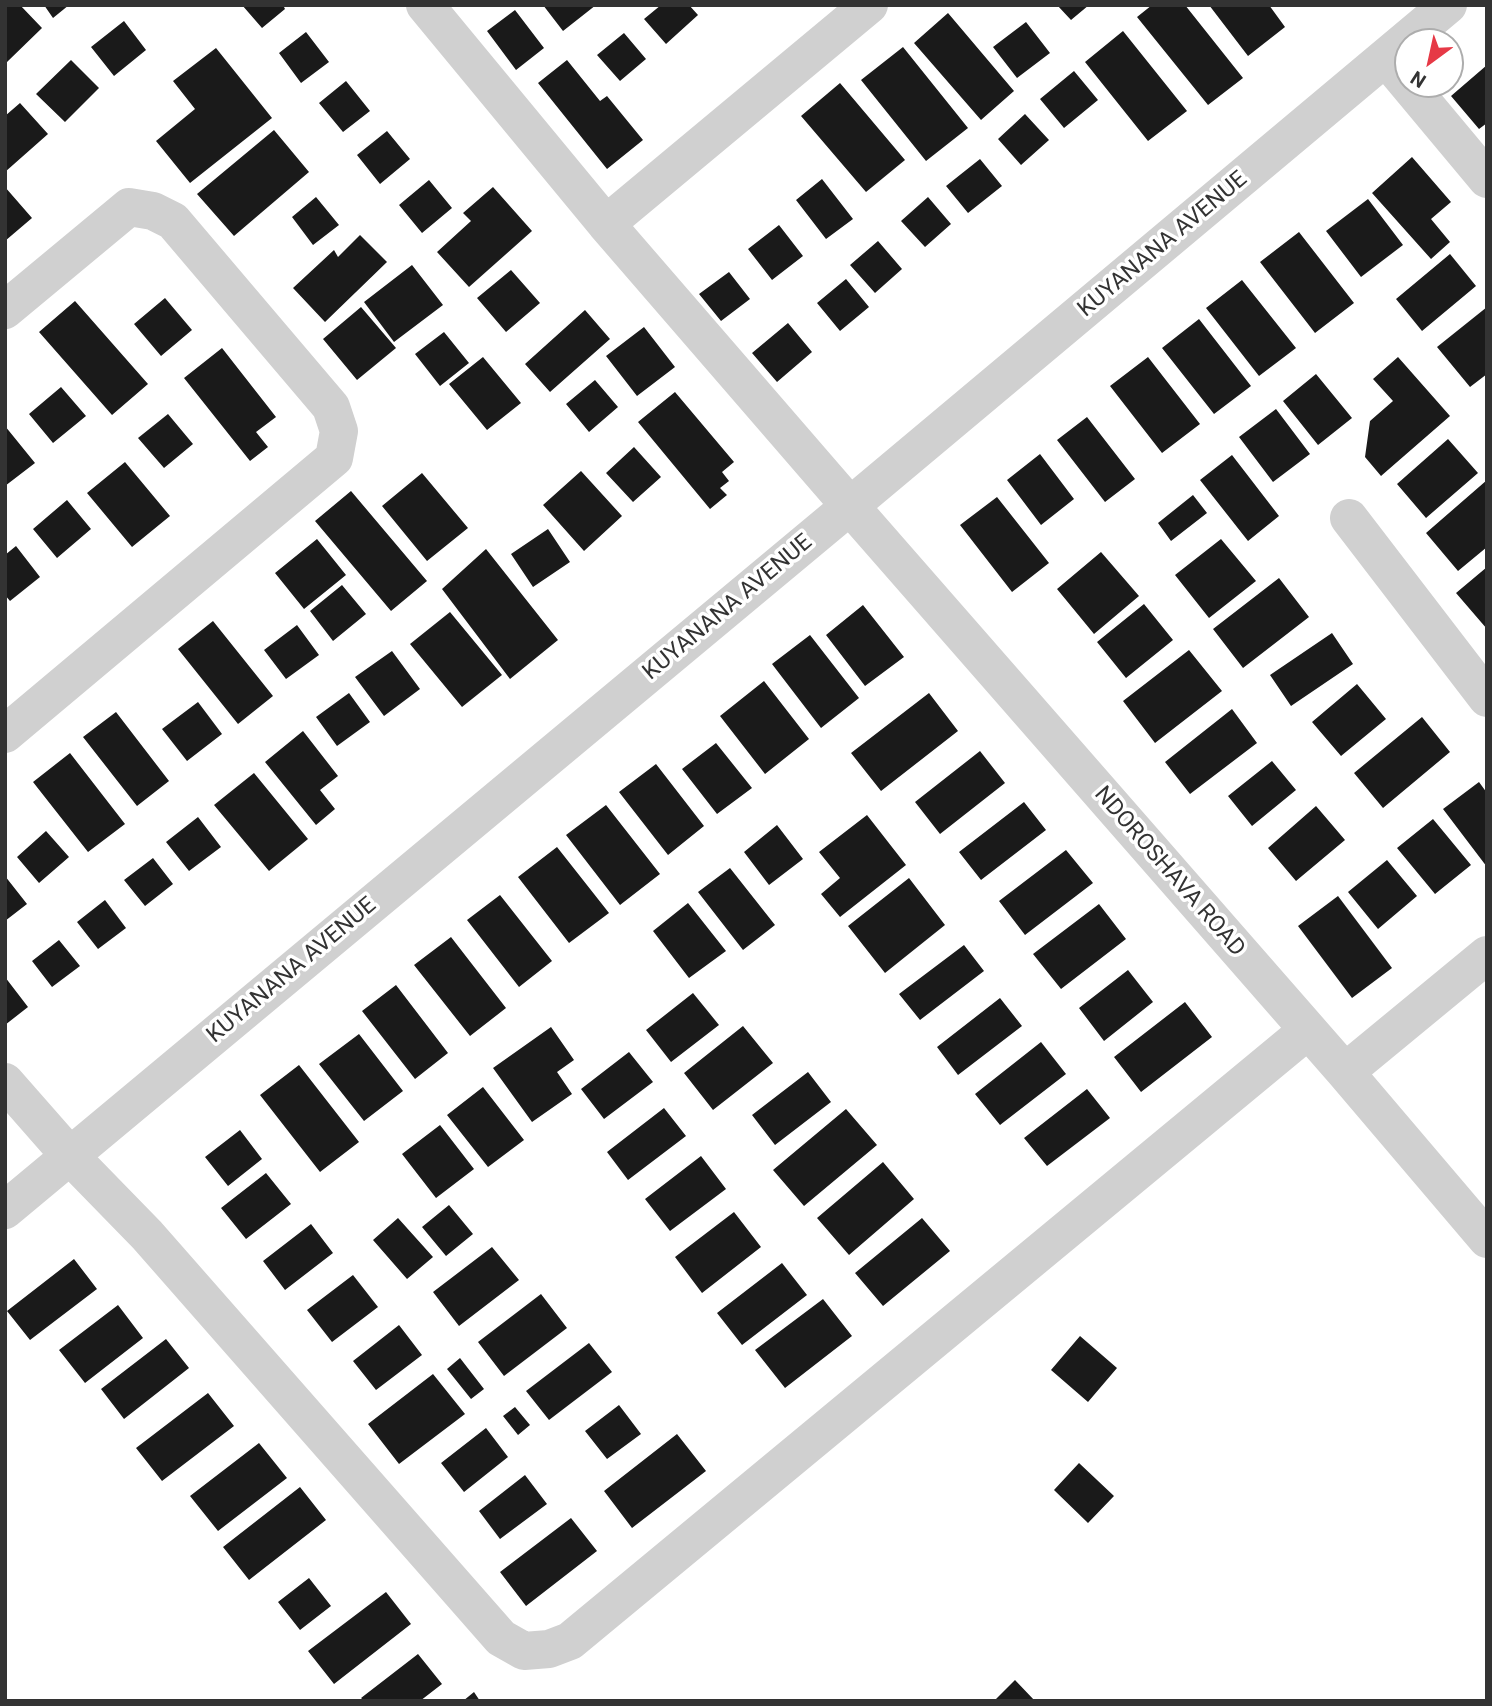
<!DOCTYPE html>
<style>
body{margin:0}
#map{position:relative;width:1492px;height:1706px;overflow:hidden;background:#fff;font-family:Roboto,sans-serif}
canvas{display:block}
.frame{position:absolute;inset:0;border:7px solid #333;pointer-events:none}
.north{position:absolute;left:1394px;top:28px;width:70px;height:70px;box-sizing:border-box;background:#fff;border:2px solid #adadad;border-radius:50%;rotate:213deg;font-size:19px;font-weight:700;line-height:28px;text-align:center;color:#333}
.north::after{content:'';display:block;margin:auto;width:24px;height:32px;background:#e63946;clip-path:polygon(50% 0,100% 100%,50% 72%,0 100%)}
</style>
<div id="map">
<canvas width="1492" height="1706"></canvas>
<div class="frame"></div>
<div class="north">N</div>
</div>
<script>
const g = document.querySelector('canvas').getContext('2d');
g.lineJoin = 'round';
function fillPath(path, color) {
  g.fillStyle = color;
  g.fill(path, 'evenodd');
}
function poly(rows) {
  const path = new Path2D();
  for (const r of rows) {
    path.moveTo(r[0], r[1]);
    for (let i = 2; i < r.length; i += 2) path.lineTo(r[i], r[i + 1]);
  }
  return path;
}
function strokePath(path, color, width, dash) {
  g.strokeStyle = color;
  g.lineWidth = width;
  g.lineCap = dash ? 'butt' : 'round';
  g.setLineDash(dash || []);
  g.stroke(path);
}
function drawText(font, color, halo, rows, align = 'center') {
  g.font = font + ' Roboto,sans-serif';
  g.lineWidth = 7;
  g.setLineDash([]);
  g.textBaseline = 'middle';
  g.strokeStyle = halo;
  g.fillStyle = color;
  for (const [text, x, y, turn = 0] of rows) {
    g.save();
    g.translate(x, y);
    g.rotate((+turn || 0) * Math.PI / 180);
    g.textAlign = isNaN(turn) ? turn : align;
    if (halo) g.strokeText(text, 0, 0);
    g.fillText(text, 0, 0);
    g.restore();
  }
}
const building = poly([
 [9,5,20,5,42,28,7,62,5,61,5,9],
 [44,5,69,5,53,18],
 [242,5,283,5,285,9,262,28],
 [543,5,596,5,563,31],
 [661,5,689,5,698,15,666,44,644,19],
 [1057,5,1089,5,1071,20],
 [1152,5,1185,5,1243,78,1208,105,1137,17],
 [1209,5,1269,5,1285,27,1248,56],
 [515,10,544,48,516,70,487,31],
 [948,13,1014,91,981,120,914,43],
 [124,21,146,50,114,76,91,47],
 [1026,22,1050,53,1017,78,993,47],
 [1123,31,1187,111,1148,141,1085,62],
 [306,32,329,62,301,83,279,53],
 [624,33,646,59,620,81,597,55],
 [903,47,968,128,926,161,861,80],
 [216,48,272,118,190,183,156,141,195,109,173,81],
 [71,60,99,88,65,122,36,94],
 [567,60,600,101,607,96,643,140,607,169,538,83],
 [1487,65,1487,123,1479,129,1451,96],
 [1074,71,1098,100,1064,128,1040,99],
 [346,81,370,111,343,132,319,103],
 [840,83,905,160,866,192,801,116],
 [20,103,48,134,5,172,5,116],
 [1025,114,1049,140,1021,165,998,139],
 [274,130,309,172,234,236,197,194],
 [387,131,410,159,380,184,357,155],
 [1412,157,1451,202,1431,219,1450,242,1431,259,1372,193],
 [980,159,1002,186,968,213,946,186],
 [822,179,853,219,826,239,796,200],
 [429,180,452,208,422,233,399,205],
 [5,187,32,218,5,241],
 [493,187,532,231,469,287,437,252,471,221,463,213],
 [316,197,339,225,313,245,292,217],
 [928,197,951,224,925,247,901,221],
 [1368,199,1403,245,1361,277,1326,231],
 [779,225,803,256,772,280,748,249],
 [1299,232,1354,303,1315,333,1260,262],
 [360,235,387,262,325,322,293,288,334,250,338,257],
 [878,241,902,269,875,293,850,265],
 [1450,254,1476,286,1422,331,1396,299],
 [412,265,443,305,394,342,364,302],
 [511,270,540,303,506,332,477,298],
 [729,272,750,299,721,321,699,294],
 [846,279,869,307,840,331,817,303],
 [1242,280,1296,348,1259,376,1206,308],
 [165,298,192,330,161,356,134,324],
 [75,301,148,384,112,415,39,332],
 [361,307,396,348,357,380,323,339],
 [1487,307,1487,374,1470,387,1437,347],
 [585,310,610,339,550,392,525,364],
 [1199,319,1251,386,1214,414,1162,348],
 [788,323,812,352,777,382,752,353],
 [644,327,675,367,637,396,606,356],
 [444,332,469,363,440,386,415,354],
 [222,348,276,417,256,432,268,447,250,461,184,378],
 [483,357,521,403,487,430,449,384],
 [1148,357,1200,424,1162,453,1110,386],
 [1398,357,1450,416,1381,476,1365,457,1370,421,1393,401,1373,379],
 [1316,374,1352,418,1318,445,1283,401],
 [595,380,618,407,589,432,566,404],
 [61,387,86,416,53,443,29,414],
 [675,392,734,462,722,472,729,481,720,488,727,495,710,509,638,422],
 [1276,409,1310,454,1273,482,1239,437],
 [168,414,193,444,164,468,138,438],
 [1087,417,1135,479,1105,502,1057,440],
 [5,426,35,463,5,486],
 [1448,439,1478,473,1426,518,1397,484],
 [634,447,661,477,633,502,606,473],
 [1040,454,1074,499,1041,525,1007,480],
 [1232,455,1279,516,1248,541,1200,480],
 [125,462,170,516,132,547,87,493],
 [581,471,622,516,584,551,543,505],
 [422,473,468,528,427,561,382,506],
 [1487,480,1487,547,1458,571,1426,533],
 [351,491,427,581,391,611,315,521],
 [1193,495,1207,513,1171,541,1158,523],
 [997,497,1049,563,1012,592,960,525],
 [67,500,91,529,57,558,33,529],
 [548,529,570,562,533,587,511,554],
 [317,539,346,575,304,609,275,573],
 [1221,539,1256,581,1209,618,1175,575],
 [16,546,40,577,10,601,5,595,5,555],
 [486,549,558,640,510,679,442,589],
 [1101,552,1139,596,1094,634,1057,589],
 [1487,567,1487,629,1456,593],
 [1279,578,1309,617,1243,668,1213,629],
 [342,585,366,614,333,641,310,611],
 [1144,604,1173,640,1126,678,1097,642],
 [863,605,904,657,865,686,826,635],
 [450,612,502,675,462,707,410,644],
 [213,621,273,696,238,724,178,649],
 [297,625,319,655,286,679,264,650],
 [1332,633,1353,664,1291,706,1270,675],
 [810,635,859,698,821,728,772,664],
 [1189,650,1222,691,1155,743,1123,701],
 [392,651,420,689,384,716,355,677],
 [764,681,809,739,765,774,720,716],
 [1357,684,1386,719,1341,756,1312,722],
 [349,693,370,722,337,746,316,717],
 [929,693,958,731,881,791,851,753],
 [198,702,222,734,187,761,162,729],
 [1232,709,1257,743,1190,794,1165,762],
 [116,712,169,781,137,806,83,737],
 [1422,717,1450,752,1383,808,1354,773],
 [303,731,338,776,320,790,335,809,316,825,265,762],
 [716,743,752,788,717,814,682,769],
 [980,751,1005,783,940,834,915,802],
 [70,753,125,824,88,852,33,782],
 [1272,761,1296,790,1252,826,1228,796],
 [656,764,704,826,668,855,619,792],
 [254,773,308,839,269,871,214,805],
 [1479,782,1487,793,1487,867,1443,809],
 [1024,802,1046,830,981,880,959,852],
 [606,805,660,874,620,905,566,835],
 [1316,806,1345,840,1296,881,1268,848],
 [867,815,906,865,840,917,821,894,840,878,819,852],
 [198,817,221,847,189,871,166,842],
 [1433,819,1471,865,1435,894,1397,848],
 [777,825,803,859,769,885,744,852],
 [46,831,69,857,39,883,17,857],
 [557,847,609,913,569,943,518,877],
 [1066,850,1093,883,1025,935,999,901],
 [153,858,173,884,145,906,124,880],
 [1387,860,1417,896,1378,929,1348,892],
 [730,868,775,925,743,950,698,892],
 [5,876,27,904,5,921],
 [909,878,945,925,885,973,848,926],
 [500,895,552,961,519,987,467,920],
 [1338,896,1392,968,1352,998,1298,926],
 [105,900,126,928,98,949,77,922],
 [688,903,726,951,689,978,653,931],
 [1099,904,1126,939,1061,989,1033,954],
 [451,937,506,1008,470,1036,414,965],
 [59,940,80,966,52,987,32,961],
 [964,945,984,971,920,1020,899,994],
 [1128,970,1153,1002,1104,1041,1079,1008],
 [5,977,28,1007,5,1025],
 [396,985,448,1053,415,1079,362,1011],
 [693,993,719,1025,671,1062,646,1030],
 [1000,998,1022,1026,958,1075,937,1047],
 [1185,1002,1212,1037,1141,1092,1114,1057],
 [743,1026,773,1063,713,1110,684,1073],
 [551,1027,574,1060,557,1072,572,1094,532,1122,493,1068],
 [359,1034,403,1091,364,1121,319,1064],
 [1041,1042,1066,1074,1000,1125,975,1094],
 [629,1052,653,1082,604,1119,581,1089],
 [299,1065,359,1142,320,1172,260,1095],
 [808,1072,831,1102,775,1145,752,1115],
 [483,1087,524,1140,488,1167,447,1115],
 [1087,1089,1110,1118,1047,1166,1024,1138],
 [664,1108,686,1136,628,1180,607,1152],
 [846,1109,877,1145,804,1206,773,1170],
 [440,1125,474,1169,436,1198,402,1154],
 [240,1130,262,1159,228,1186,205,1157],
 [701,1156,726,1189,670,1231,645,1199],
 [883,1162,914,1199,849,1255,817,1218],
 [266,1173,291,1204,246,1239,221,1208],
 [449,1205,473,1234,446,1256,422,1227],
 [734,1212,761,1247,702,1293,675,1257],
 [398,1218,433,1257,407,1279,373,1240],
 [922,1218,950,1251,883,1306,855,1273],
 [311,1224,333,1253,285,1290,263,1261],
 [492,1247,519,1280,459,1326,433,1292],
 [74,1259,97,1289,30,1340,7,1311],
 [782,1263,807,1295,742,1345,717,1313],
 [353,1275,378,1307,332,1342,307,1310],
 [541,1294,567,1328,504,1376,478,1342],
 [823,1299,852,1336,785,1388,755,1350],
 [118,1305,143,1338,85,1383,59,1350],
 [399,1325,422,1355,376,1390,353,1361],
 [1080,1336,1117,1368,1088,1402,1051,1370],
 [166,1339,189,1368,124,1419,101,1389],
 [589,1343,612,1372,549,1420,526,1391],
 [460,1358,484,1389,471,1399,447,1369],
 [433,1374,465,1414,399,1464,368,1424],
 [208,1393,234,1426,162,1481,136,1448],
 [619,1405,641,1434,607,1459,585,1431],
 [515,1407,530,1425,518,1435,503,1416],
 [486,1428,508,1457,464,1492,441,1463],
 [677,1434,706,1471,632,1528,604,1491],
 [259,1443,287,1478,218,1531,190,1496],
 [1079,1463,1114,1496,1088,1523,1054,1490],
 [525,1475,547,1504,500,1539,479,1511],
 [300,1487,326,1520,249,1580,223,1547],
 [571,1518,597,1551,526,1606,500,1572],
 [309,1578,331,1606,300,1630,278,1602],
 [386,1592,411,1624,334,1684,308,1651],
 [418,1654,442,1684,420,1701,364,1701,361,1698],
 [1015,1680,1035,1701,994,1701],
 [474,1692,480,1701,463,1701]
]);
const minor = poly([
 [425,5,606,224,850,506,1345,1072,1487,1239],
 [1386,58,1487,179],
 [606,224,869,5],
 [5,310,129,207,153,211,173,221,331,407,339,431,334,458,5,734],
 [1349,518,1487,698],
 [1345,1072,1487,955],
 [5,1082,70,1156,147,1235,501,1638,524,1651,549,1649,570,1641,1307,1031],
 [5,1210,850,506,1448,5]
]);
const streetNames = [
 ["KUYANANA AVENUE",1163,245,-40],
 ["KUYANANA AVENUE",728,608,-40],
 ["NDOROSHAVA ROAD",1169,872,49],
 ["KUYANANA AVENUE",292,971,-40]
];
fillPath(building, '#1a1a1a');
strokePath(minor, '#d0d0d0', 38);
drawText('23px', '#333', '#fff', streetNames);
</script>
